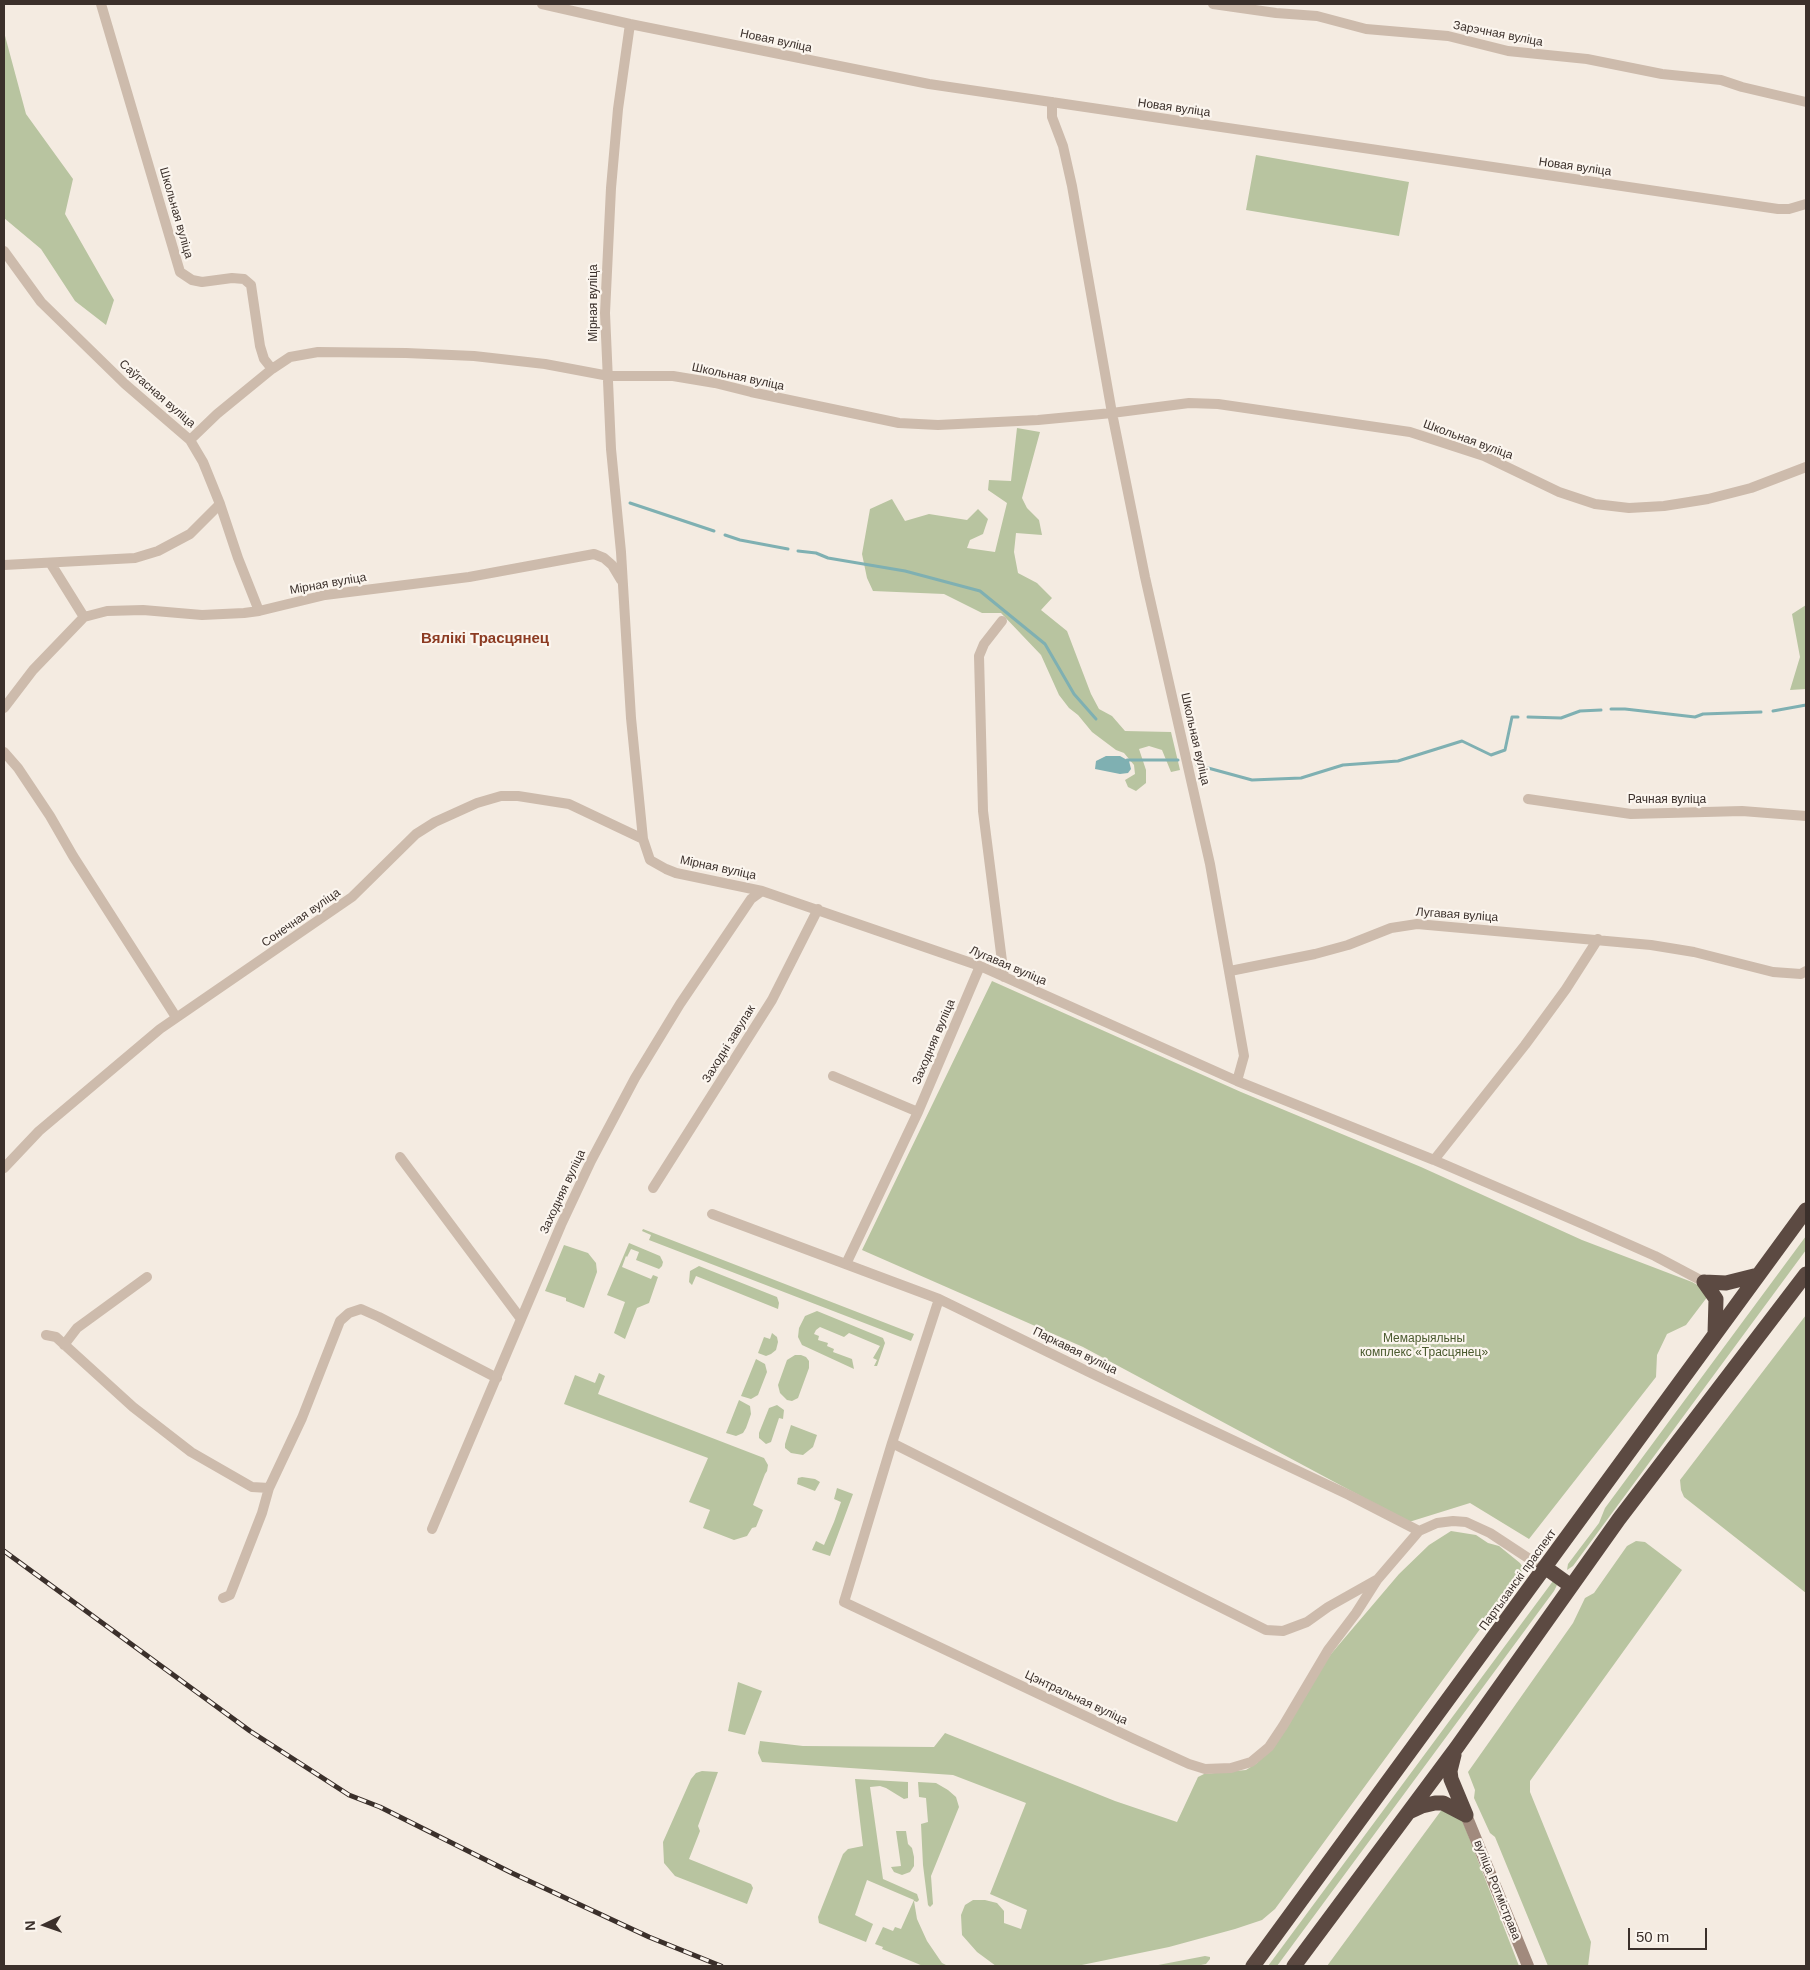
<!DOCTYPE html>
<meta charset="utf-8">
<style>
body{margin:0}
#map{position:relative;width:1810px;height:1970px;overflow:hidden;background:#f4ebe1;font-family:Helvetica,sans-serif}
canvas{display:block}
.frame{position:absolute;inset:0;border:5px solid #3b302b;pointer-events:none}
.north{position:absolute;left:20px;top:1900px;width:50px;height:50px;-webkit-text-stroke:4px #fbf5ee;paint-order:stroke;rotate:267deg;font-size:14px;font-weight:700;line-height:20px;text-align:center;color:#3b302b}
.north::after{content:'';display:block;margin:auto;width:18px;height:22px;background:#3b302b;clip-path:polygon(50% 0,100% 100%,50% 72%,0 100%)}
.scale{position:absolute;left:1628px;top:1928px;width:79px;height:22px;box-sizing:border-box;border:2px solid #3b302b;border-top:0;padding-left:6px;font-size:15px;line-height:18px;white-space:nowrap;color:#3b302b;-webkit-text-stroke:4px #fbf5ee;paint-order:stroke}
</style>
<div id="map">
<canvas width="1810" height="1970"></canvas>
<div class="frame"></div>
<div class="north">N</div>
<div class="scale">50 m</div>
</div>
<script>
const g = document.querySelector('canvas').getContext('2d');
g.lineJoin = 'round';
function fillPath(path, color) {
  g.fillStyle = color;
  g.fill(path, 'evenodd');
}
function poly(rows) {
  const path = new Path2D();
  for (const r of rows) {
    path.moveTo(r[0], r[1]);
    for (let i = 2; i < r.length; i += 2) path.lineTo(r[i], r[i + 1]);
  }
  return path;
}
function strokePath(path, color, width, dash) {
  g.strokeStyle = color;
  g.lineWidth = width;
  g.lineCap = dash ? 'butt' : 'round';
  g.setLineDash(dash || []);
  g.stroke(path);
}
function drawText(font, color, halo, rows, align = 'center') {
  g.font = font + ' Helvetica,sans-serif';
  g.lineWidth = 4.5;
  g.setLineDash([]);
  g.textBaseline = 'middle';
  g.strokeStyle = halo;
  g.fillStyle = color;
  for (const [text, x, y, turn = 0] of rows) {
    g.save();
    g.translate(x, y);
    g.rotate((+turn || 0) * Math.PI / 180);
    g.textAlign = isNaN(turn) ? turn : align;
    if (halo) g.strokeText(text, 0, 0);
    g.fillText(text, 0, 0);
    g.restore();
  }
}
const green = poly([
 [4,32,26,114,73,179,65,214,114,300,106,325,75,301,41,249,4,218],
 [1256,155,1409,182,1399,236,1246,210],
 [1017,428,1040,432,1022,498,1027,508,1039,520,1042,535,1016,533,1014,552,1018,573,1037,583,1052,598,1041,610,1067,631,1091,694,1099,709,1112,716,1125,731,1171,732,1180,770,1171,772,1162,750,1149,746,1139,749,1146,770,1146,783,1136,791,1128,787,1125,780,1135,774,1134,765,1124,753,1116,750,1092,732,1078,715,1069,708,1059,695,1041,655,1001,613,982,613,944,594,873,591,867,578,862,554,870,509,892,499,905,521,929,514,967,520,978,509,988,519,983,534,970,540,967,548,995,552,1007,503,988,490,989,480,1011,481],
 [1806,605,1806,689,1790,690,1800,657,1792,614],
 [992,981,1241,1092,1421,1167,1582,1240,1692,1282,1705,1289,1708,1296,1686,1325,1667,1334,1657,1355,1656,1377,1529,1539,1470,1503,1409,1522,1083,1347,862,1250],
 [643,1229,914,1334,911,1341,649,1240,651,1235,642,1231],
 [1806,1236,1806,1250,1573,1566,1567,1570,1568,1564,1599,1523,1605,1508],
 [629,1243,660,1256,663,1262,662,1266,659,1269,636,1260,639,1252,631,1249,627,1257,626,1256,622,1267,651,1279,653,1275,658,1277,649,1303,637,1308,625,1339,614,1333,625,1302,607,1295],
 [564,1245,588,1253,596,1263,597,1272,584,1308,566,1301,566,1298,545,1291],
 [699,1266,777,1297,779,1303,778,1309,696,1276,692,1285,689,1282,690,1271],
 [817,1311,883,1338,885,1343,877,1366,874,1366,877,1360,873,1358,880,1346,849,1333,844,1337,820,1327,816,1330,814,1334,819,1336,818,1340,828,1343,827,1346,834,1349,833,1352,852,1359,854,1369,802,1345,798,1337,799,1328,805,1316],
 [1806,1315,1806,1593,1684,1497,1681,1490,1680,1480],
 [772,1333,777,1337,778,1342,776,1350,771,1354,766,1356,758,1353,764,1337,770,1339],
 [795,1355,801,1355,806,1357,809,1361,809,1368,798,1398,792,1401,787,1400,780,1393,778,1385,787,1360],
 [756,1359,765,1364,767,1372,758,1395,751,1399,741,1396],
 [599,1373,605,1376,598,1394,764,1458,768,1465,767,1471,765,1474,753,1505,763,1510,756,1527,752,1528,747,1536,734,1540,703,1528,710,1510,689,1502,708,1458,564,1404,575,1375,595,1383],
 [739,1400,750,1406,751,1414,746,1428,743,1433,736,1436,726,1433],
 [777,1405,784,1410,783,1419,779,1418,771,1442,766,1444,759,1438,759,1433,769,1408],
 [791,1425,817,1435,813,1447,803,1455,791,1453,785,1448,785,1444],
 [802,1477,815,1479,820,1482,815,1491,797,1484,798,1478],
 [837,1488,853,1494,830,1556,812,1550,816,1541,824,1545,834,1522,841,1502,834,1499],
 [1451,1531,1476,1535,1488,1543,1499,1546,1520,1563,1524,1569,1275,1909,1262,1920,1235,1929,1169,1947,1077,1966,996,1966,977,1952,962,1935,961,1915,965,1905,973,1900,985,1900,997,1903,1004,1911,1004,1923,1021,1929,1027,1910,990,1894,1026,1803,953,1775,762,1762,758,1753,760,1741,803,1746,934,1747,945,1733,1115,1801,1177,1822,1198,1777,1204,1774,1246,1770,1257,1763,1331,1654,1399,1574,1429,1545],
 [1636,1541,1645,1542,1682,1570,1530,1781,1530,1792,1591,1942,1588,1966,1548,1966,1495,1837,1490,1833,1474,1798,1475,1790,1468,1772,1573,1623,1585,1598,1594,1593,1627,1546],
 [1553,1581,1557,1585,1554,1591,1277,1966,1268,1966],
 [738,1682,762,1691,745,1735,728,1731],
 [702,1771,718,1772,698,1826,700,1831,689,1859,751,1884,753,1888,747,1904,675,1876,664,1863,663,1842,691,1779,696,1773],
 [855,1779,908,1782,908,1798,904,1799,886,1788,880,1786,870,1787,883,1879,917,1894,919,1900,917,1902,914,1901,917,1919,927,1941,942,1963,948,1966,923,1966,882,1949,883,1947,875,1944,883,1927,893,1931,895,1927,901,1929,914,1900,867,1880,855,1915,873,1924,866,1942,819,1923,818,1917,843,1854,848,1849,863,1846],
 [918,1782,936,1783,948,1790,956,1797,959,1807,931,1876,933,1904,930,1907,928,1905,923,1865,921,1824,928,1822,926,1798,919,1797],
 [1443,1808,1453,1812,1463,1822,1519,1966,1327,1966],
 [896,1831,906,1831,908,1844,912,1848,914,1857,914,1866,910,1872,902,1875,894,1872,891,1867,901,1866],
 [1205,1956,1210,1957,1210,1959,1206,1964,1196,1966,1153,1966]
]);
const water = poly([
 [1106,756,1120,756,1129,761,1131,769,1128,773,1120,774,1095,769,1096,761]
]);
const stream = poly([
 [630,503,714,531],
 [725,535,740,540,788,549],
 [798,551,816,553,828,558,905,571,980,591,1045,644,1074,694,1096,719],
 [1611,709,1625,709,1695,717,1703,714,1761,712],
 [1773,711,1806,705],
 [1528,717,1561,718,1580,711,1601,710],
 [1127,760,1178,760],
 [1197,765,1252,780,1301,778,1343,765,1398,761,1462,741,1491,755,1505,750,1512,717,1518,717]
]);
const street = poly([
 [101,4,180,272,192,280,202,282,232,278,244,279,251,285,260,346,264,359,272,369],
 [542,4,630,24,929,84,1778,209,1789,209,1806,204],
 [1213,4,1276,13,1317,16,1366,29,1448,36,1508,51,1587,59,1662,74,1721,80,1742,87,1806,102],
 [630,24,618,109,611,188,605,313,611,449,621,552,631,718,643,839,650,860,666,869,676,873,762,891,980,966,1237,1081,1434,1160,1585,1225,1655,1256,1704,1282],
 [1052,102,1052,117,1063,146,1072,186,1112,413,1145,577,1210,864,1244,1056,1237,1081],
 [4,251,41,302,125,384,190,440,203,462,220,504,190,534,158,551,135,558,4,565],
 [190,440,217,414,272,369,290,357,318,352,406,353,474,356,545,364,609,376,673,376,715,383,751,392,899,423,938,425,1038,420,1112,413,1189,403,1218,404,1410,432,1484,456,1559,492,1595,504,1629,508,1664,506,1708,499,1751,488,1806,467],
 [220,504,238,558,259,611],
 [51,564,84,617],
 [1002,621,984,644,979,656,983,811,1004,977],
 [4,708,33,670,84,617,107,611,143,610,202,615,244,613,259,611,325,595,469,577,594,554,604,558,612,565,621,580],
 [4,752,18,768,50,816,73,856,176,1017],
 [1528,799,1631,814,1742,811,1806,816],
 [1230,971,1315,954,1348,945,1391,928,1417,924,1651,945,1694,952,1773,972,1801,974,1806,971],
 [833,1076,918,1112],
 [400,1157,521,1319],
 [1434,1160,1525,1045,1566,989,1598,939],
 [4,1168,39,1131,160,1029,352,897,416,834,435,822,477,803,501,796,518,796,569,804,643,839],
 [653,1188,772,1000,818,909],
 [712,1214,939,1299,1095,1375,1349,1495,1419,1531],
 [846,1264,918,1112,980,966],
 [939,1299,892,1443,844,1602,1134,1739,1189,1764,1205,1769,1231,1768,1251,1762,1269,1747,1283,1726,1328,1650,1356,1613,1377,1580,1419,1531,1437,1523,1453,1521,1466,1522,1490,1533,1528,1558,1543,1571],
 [46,1335,56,1337,133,1407,191,1452,252,1487,269,1488],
 [64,1345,77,1328,147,1277],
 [892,1443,1266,1630,1283,1631,1307,1622,1328,1607,1376,1580],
 [432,1529,561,1225,591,1161,635,1078,680,1004,751,899,762,891],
 [223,1598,230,1595,262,1513,269,1488,302,1418,340,1321,349,1313,361,1309,379,1317,497,1378]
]);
const secondary = poly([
 [1466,1815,1528,1966]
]);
const highway = poly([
 [1704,1282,1716,1299,1715,1334],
 [1704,1282,1726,1283,1758,1275],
 [1546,1568,1571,1586],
 [1454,1755,1450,1771,1451,1779,1466,1815],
 [1409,1812,1422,1806,1435,1803,1443,1803,1466,1815],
 [1253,1966,1806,1210],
 [1294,1966,1457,1747,1619,1519,1806,1274]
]);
const rail = poly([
 [4,1551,250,1731,349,1795,380,1807,512,1873,649,1937,721,1966]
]);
const streetNames = [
 ["Зарэчная вуліца",1498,34,11],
 ["Новая вуліца",776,41,12],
 ["Новая вуліца",1174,108,8],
 ["Новая вуліца",1575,167,8],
 ["Школьная вуліца",176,213,74],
 ["Мірная вуліца",594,303,-90],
 ["Школьная вуліца",738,377,12],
 ["Саўгасная вуліца",157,394,41],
 ["Школьная вуліца",1468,440,20],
 ["Мірная вуліца",328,584,-10],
 ["Школьная вуліца",1195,739,77],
 ["Рачная вуліца",1667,800],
 ["Мірная вуліца",718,868,12],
 ["Лугавая вуліца",1457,915,4],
 ["Сонечная вуліца",301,918,-35],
 ["Лугавая вуліца",1008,966,23],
 ["Заходняя вуліца",934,1042,-67],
 ["Заходні завулак",729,1044,-58],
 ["Заходняя вуліца",563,1192,-65],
 ["Паркавая вуліца",1075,1351,26],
 ["Партызанскі праспект",1518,1580,-54],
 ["Цэнтральная вуліца",1076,1698,25],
 ["вуліца Ротмістрава",1497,1890,68]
];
const parkNames = [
 ["Мемарыяльны",1424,1339],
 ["комплекс «Трасцянец»",1424,1353]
];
const quarterNames = [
 ["Вялікі Трасцянец",485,639]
];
fillPath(green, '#b8c4a0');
fillPath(water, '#7fb0b2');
strokePath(stream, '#7fb0b2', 3);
strokePath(street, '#cdbbac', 10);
strokePath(secondary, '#a18a7d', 12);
strokePath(highway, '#5c4a42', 15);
strokePath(rail, '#3b302b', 5);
strokePath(rail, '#fbf5ee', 3, [9]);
drawText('12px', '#3b302b', '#fbf5ee', streetNames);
drawText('12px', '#4a5a2e', '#fbf5ee', parkNames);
drawText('bold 15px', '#8c3b22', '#fbf5ee', quarterNames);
</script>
